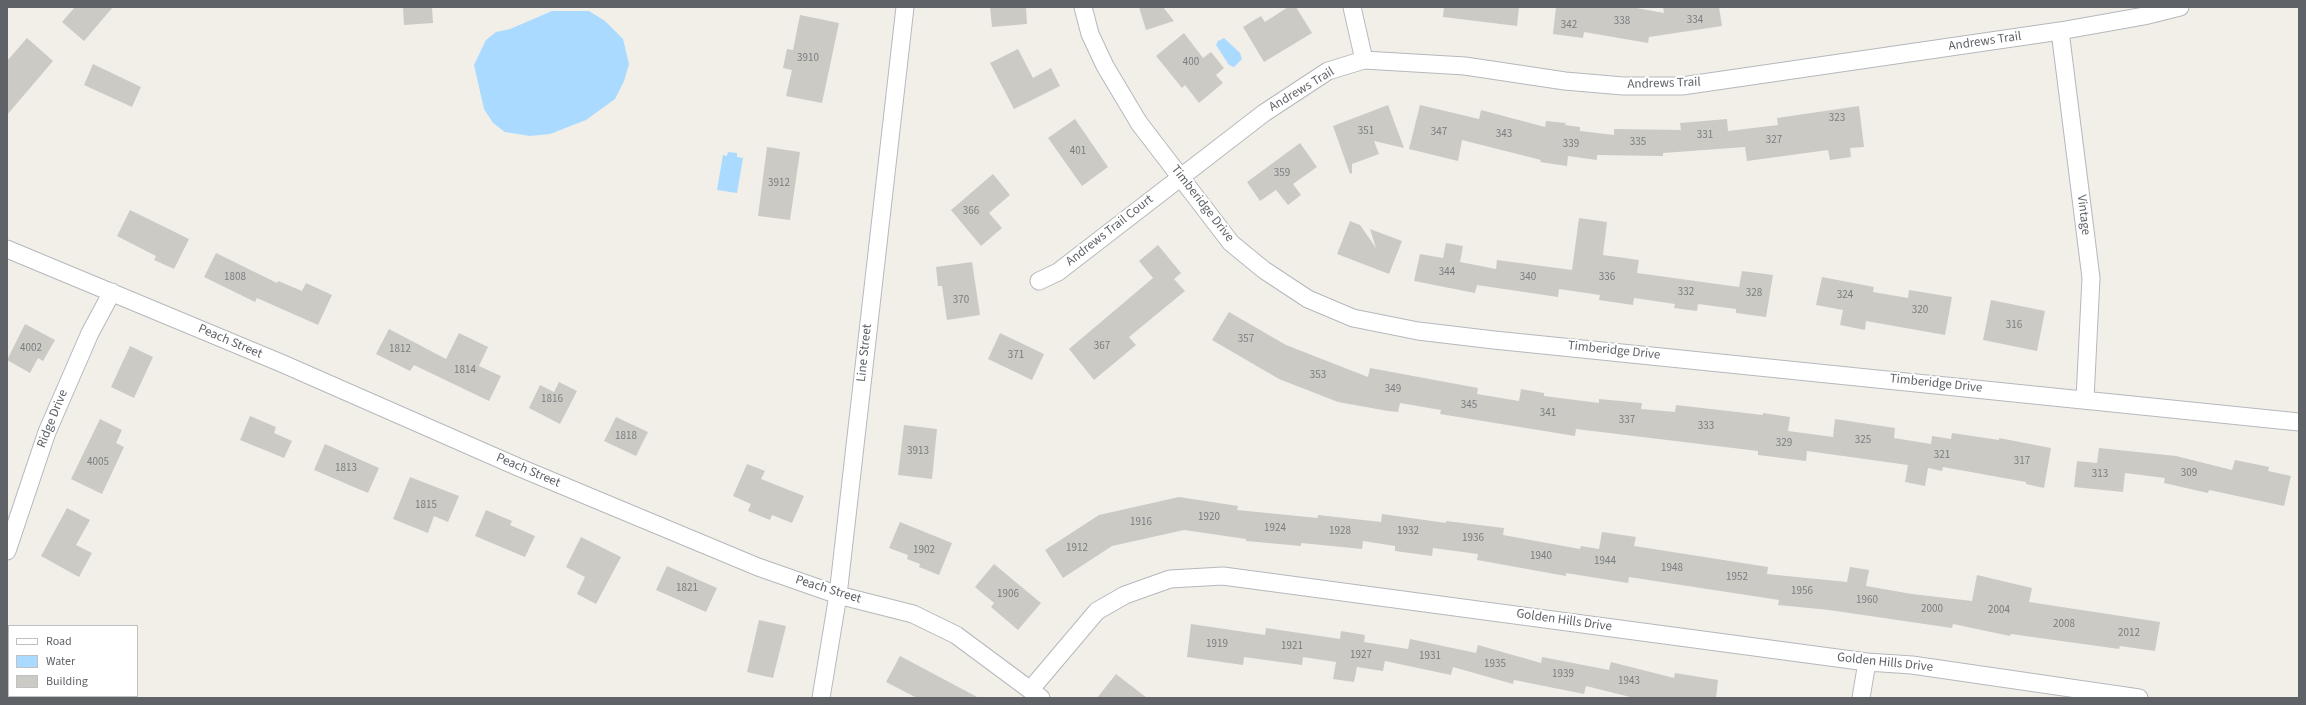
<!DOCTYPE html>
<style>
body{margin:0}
#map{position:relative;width:2306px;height:705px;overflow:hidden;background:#f1efe8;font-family:"Source Sans 3",sans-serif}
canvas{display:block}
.frame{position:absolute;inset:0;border:8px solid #5f6368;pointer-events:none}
.legend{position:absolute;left:8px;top:625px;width:130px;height:72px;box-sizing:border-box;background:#fff;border:1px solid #bfc1c3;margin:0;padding:5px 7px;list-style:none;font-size:12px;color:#5f6368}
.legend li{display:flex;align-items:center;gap:8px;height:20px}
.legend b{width:20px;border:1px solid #bfc1c3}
</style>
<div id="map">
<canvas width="2306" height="705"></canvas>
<div class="frame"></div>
<ul class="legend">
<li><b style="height:5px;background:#fff"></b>Road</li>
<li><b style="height:11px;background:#aadaff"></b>Water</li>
<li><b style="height:11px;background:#cccac5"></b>Building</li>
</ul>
</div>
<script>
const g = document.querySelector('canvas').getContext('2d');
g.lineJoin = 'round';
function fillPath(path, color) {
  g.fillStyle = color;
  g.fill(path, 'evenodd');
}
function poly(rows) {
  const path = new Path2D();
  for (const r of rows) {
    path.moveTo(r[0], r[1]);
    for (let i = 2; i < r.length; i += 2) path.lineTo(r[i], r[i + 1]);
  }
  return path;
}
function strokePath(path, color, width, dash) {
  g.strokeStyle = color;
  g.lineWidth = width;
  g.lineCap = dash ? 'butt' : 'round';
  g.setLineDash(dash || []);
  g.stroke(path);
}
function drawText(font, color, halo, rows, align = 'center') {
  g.font = font + ' "Source Sans 3",sans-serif';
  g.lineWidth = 4;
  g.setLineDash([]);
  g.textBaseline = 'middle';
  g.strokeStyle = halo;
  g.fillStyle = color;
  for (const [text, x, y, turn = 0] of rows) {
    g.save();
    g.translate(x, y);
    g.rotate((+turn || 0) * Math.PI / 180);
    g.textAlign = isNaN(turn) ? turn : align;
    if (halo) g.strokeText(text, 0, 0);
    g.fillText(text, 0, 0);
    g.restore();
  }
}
const water = poly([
 [552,11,589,11,605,21,623,39,629,64,624,81,615,99,586,120,550,134,530,136,505,132,493,123,484,109,474,65,486,40,496,32,510,29],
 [1224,38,1240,53,1242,59,1234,67,1229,65,1216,45,1218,41],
 [728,152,737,153,737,157,743,158,737,193,717,190,723,155,727,156]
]);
const building = poly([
 [75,7,113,7,84,41,62,22],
 [403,7,432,7,433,23,404,25],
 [990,7,1026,7,1027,24,992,27],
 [1139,7,1163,7,1174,21,1146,30],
 [1288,7,1296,7,1312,33,1264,62,1243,27,1261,16,1265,22],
 [1444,7,1519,7,1517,26,1443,17],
 [1556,7,1631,7,1664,13,1663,7,1719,7,1722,26,1649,37,1648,43,1584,32,1583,38,1553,34],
 [800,15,839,23,822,103,786,96,792,70,783,68,787,49,793,50],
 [1184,33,1203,58,1211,52,1224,68,1216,75,1223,83,1199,103,1185,85,1182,88,1156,56],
 [27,38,53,61,7,115,7,61],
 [1018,49,1033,78,1051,68,1060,86,1014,109,990,63],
 [93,64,141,87,132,107,84,85],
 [1388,105,1404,148,1374,141,1379,154,1352,164,1352,173,1350,174,1333,126],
 [1420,105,1479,119,1481,110,1545,127,1546,121,1566,123,1565,125,1580,127,1580,131,1614,135,1614,129,1681,130,1680,123,1727,119,1728,131,1778,125,1777,118,1859,106,1864,147,1850,148,1851,157,1830,160,1828,150,1747,161,1745,147,1663,153,1663,156,1597,155,1597,160,1568,156,1567,166,1540,162,1541,160,1462,140,1458,161,1409,149],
 [1075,119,1108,167,1082,186,1048,138],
 [1300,143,1317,167,1293,184,1301,195,1288,205,1276,190,1260,201,1247,182],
 [767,147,800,152,790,220,758,216],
 [993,174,1010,195,989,213,1002,228,981,246,951,210],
 [130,210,189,239,174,269,154,260,156,256,117,236],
 [1579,218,1607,222,1603,255,1639,260,1637,273,1739,287,1742,271,1773,275,1766,317,1736,313,1736,309,1698,304,1697,311,1674,308,1675,304,1634,298,1633,305,1599,300,1600,295,1559,289,1558,297,1477,285,1475,293,1414,281,1420,254,1443,258,1446,243,1463,246,1460,262,1496,269,1497,260,1572,270],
 [1350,221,1360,225,1376,248,1370,229,1402,241,1389,274,1337,254],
 [1158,245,1181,273,1174,279,1185,291,1129,337,1136,345,1094,380,1069,349,1153,278,1139,261],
 [216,253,277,283,278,281,302,291,306,283,332,295,318,325,257,298,255,302,204,277],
 [972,262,980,315,947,320,942,286,938,286,936,267],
 [1822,277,1874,287,1873,292,1908,298,1909,290,1952,297,1945,335,1866,321,1865,330,1840,325,1843,310,1816,305],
 [1991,300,2045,311,2037,351,1983,340],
 [1229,312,1286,345,1368,377,1370,368,1478,388,1477,394,1519,401,1521,389,1544,393,1544,396,1599,403,1599,399,1642,403,1641,409,1675,412,1676,405,1763,415,1763,413,1790,417,1788,431,1833,437,1835,419,1895,428,1894,438,1931,444,1932,436,1951,439,1952,433,1999,440,1999,438,2051,448,2044,488,2026,484,2026,482,1943,467,1942,471,1928,468,1925,486,1905,482,1908,465,1807,451,1806,461,1758,455,1758,451,1576,429,1575,436,1440,414,1441,410,1400,403,1398,412,1388,411,1338,402,1279,379,1212,340],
 [25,324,55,340,43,361,38,358,30,373,7,360],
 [389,329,446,359,459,333,488,347,479,366,501,376,489,401,414,365,410,371,376,354],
 [1000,333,1044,354,1032,380,988,359],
 [130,346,153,357,134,398,111,387],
 [559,382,577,391,560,424,529,408,540,385,554,392],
 [250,416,276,427,274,433,292,441,284,458,240,440],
 [616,417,648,432,636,456,604,441],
 [100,419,122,430,116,443,124,447,102,494,71,479],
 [904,425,937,429,932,479,898,475],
 [325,444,379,468,368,493,314,470],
 [2099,448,2176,456,2232,470,2235,460,2269,467,2268,471,2291,476,2284,506,2209,490,2208,493,2164,483,2165,478,2125,473,2123,492,2074,487,2077,461,2097,463],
 [747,464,765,471,761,479,804,496,792,523,772,515,770,520,748,511,751,504,733,496],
 [410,477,459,496,448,522,434,516,428,533,393,519],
 [1179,497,1238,506,1237,510,1318,518,1318,515,1381,522,1382,514,1446,523,1446,521,1504,528,1503,535,1580,549,1581,546,1599,549,1602,532,1636,537,1634,546,1768,567,1767,574,1847,582,1850,567,1869,570,1866,586,1912,594,1972,601,1977,575,2032,588,2029,602,2160,622,2155,651,2120,646,2119,649,2011,634,2010,636,1953,624,1952,628,1829,610,1778,605,1779,600,1629,577,1628,583,1566,573,1566,576,1477,560,1478,554,1433,548,1432,556,1395,551,1395,546,1363,541,1362,549,1301,543,1301,546,1246,541,1246,539,1184,530,1112,546,1063,578,1045,550,1099,515],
 [67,508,90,520,76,545,92,553,79,577,41,556],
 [486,510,512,521,510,525,535,536,525,557,475,536],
 [900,522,952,543,939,575,919,567,920,564,907,559,908,555,889,548],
 [581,537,621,557,596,604,577,594,585,577,566,567],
 [994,564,1041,603,1018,630,991,607,994,603,975,587],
 [667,566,717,588,706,612,656,590],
 [759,620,786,626,773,678,747,672],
 [1191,624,1265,635,1266,628,1340,639,1341,631,1365,635,1364,642,1408,649,1410,639,1476,653,1478,645,1541,663,1542,657,1609,670,1611,662,1674,678,1675,673,1718,680,1716,698,1634,698,1586,686,1584,694,1514,680,1513,684,1453,667,1451,675,1385,661,1383,671,1357,667,1354,682,1333,679,1336,662,1303,657,1302,665,1244,657,1243,665,1187,657],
 [900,656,979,698,917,698,886,682],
 [1116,674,1147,698,1097,698]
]);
const minor = poly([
 [1083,7,1090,34,1105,66,1139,123,1231,243,1264,270,1308,299,1353,318,1418,331,1494,340,2299,422],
 [1352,7,1364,60],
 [2060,31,2091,278,2085,399],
 [7,249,281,363,518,467,758,567,838,595,913,614,956,635,1041,698],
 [1039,281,1058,272,1264,113,1328,71,1364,60,1465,66,1565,81,1623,86,1682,86,2060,31,2144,16,2180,7],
 [7,551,47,432,90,333,112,292],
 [1031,689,1097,611,1125,595,1170,579,1223,576,1867,662,1912,665,2139,698],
 [821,698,838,595,905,7],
 [1861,698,1867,662]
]);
const numberNames = [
 ["334",1695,21],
 ["338",1622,22],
 ["342",1569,26],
 ["3910",808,59],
 ["400",1191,63],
 ["323",1837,119],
 ["351",1366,132],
 ["347",1439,133],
 ["343",1504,135],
 ["331",1705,136],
 ["327",1774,141],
 ["335",1638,143],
 ["339",1571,145],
 ["401",1078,152],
 ["359",1282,174],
 ["3912",779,184],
 ["366",971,212],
 ["344",1447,273],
 ["1808",235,278],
 ["340",1528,278],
 ["336",1607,278],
 ["332",1686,293],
 ["328",1754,294],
 ["324",1845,296],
 ["370",961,301],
 ["320",1920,311],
 ["316",2014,326],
 ["357",1246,340],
 ["367",1102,347],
 ["4002",31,349],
 ["1812",400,350],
 ["371",1016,356],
 ["1814",465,371],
 ["353",1318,376],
 ["349",1393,390],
 ["1816",552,400],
 ["345",1469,406],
 ["341",1548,414],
 ["337",1627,421],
 ["333",1706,427],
 ["1818",626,437],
 ["325",1863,441],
 ["329",1784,444],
 ["3913",918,452],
 ["321",1942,456],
 ["317",2022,462],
 ["4005",98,463],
 ["1813",346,469],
 ["309",2189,474],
 ["313",2100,475],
 ["1815",426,506],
 ["1920",1209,518],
 ["1916",1141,523],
 ["1924",1275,529],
 ["1928",1340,532],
 ["1932",1408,532],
 ["1936",1473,539],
 ["1912",1077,549],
 ["1902",924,551],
 ["1940",1541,557],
 ["1944",1605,562],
 ["1948",1672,569],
 ["1952",1737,578],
 ["1821",687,589],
 ["1956",1802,592],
 ["1906",1008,595],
 ["1960",1867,601],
 ["2000",1932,610],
 ["2004",1999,611],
 ["2008",2064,625],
 ["2012",2129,634],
 ["1919",1217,645],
 ["1921",1292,647],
 ["1927",1361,656],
 ["1931",1430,657],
 ["1935",1495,665],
 ["1939",1563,675],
 ["1943",1629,682]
];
const streetNames = [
 ["Andrews Trail",1985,42,-8],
 ["Andrews Trail",1664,84,-2],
 ["Andrews Trail",1302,90,-31],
 ["Timberidge Drive",1202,204,52],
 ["Vintage",2083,215,83],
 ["Andrews Trail Court",1110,231,-38],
 ["Peach Street",230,342,23],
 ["Timberidge Drive",1614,351,6],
 ["Line Street",865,353,-84],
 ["Timberidge Drive",1936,384,6],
 ["Ridge Drive",53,419,-68],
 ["Peach Street",528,471,23],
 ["Peach Street",828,590,17],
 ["Golden Hills Drive",1564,621,8],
 ["Golden Hills Drive",1885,663,6]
];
fillPath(water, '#aadaff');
fillPath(building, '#cccac5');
strokePath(minor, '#b5b8bc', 19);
strokePath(minor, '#fff', 17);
drawText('11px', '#7a7d7f', null, numberNames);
drawText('13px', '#5f6368', '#fff', streetNames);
</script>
